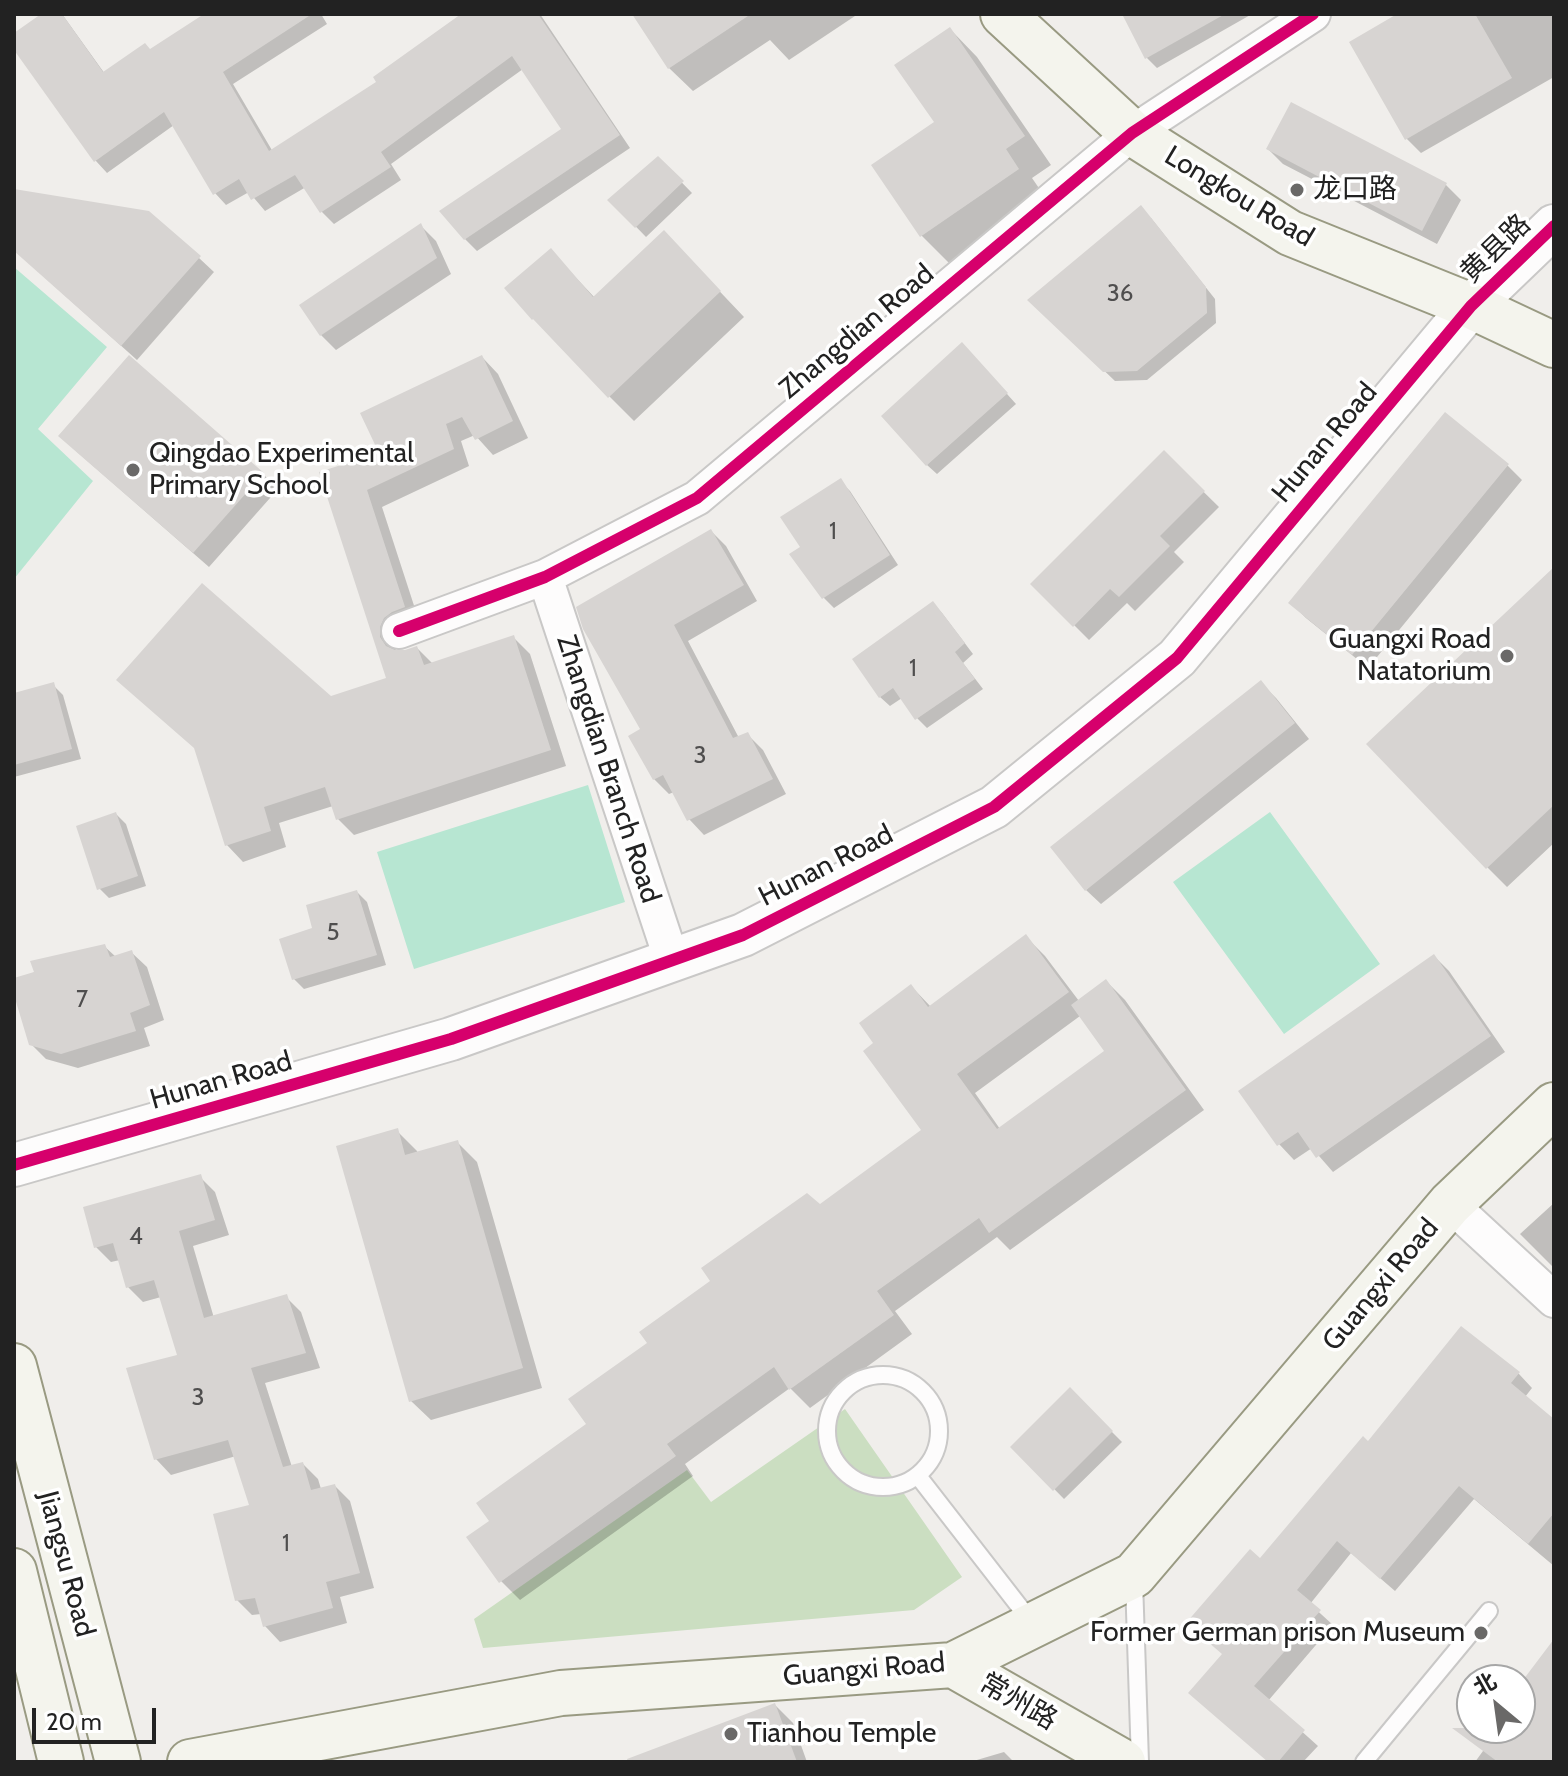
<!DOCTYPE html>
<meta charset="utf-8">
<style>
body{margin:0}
#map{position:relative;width:1568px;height:1776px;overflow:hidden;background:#f0eeeb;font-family:Cabin,"Noto Sans SC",sans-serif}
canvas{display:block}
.frame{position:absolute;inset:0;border:16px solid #222;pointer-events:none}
.north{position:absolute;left:1456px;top:1664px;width:80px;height:80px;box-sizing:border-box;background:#fff;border:2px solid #a7a7a7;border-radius:50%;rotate:331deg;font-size:22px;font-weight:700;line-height:32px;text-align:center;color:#222}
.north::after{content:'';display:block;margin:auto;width:28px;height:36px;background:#6a6968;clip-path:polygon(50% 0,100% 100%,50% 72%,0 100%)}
.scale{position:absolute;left:32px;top:1708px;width:124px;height:36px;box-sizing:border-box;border:4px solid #222;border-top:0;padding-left:10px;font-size:24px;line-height:28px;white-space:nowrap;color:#222;-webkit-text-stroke:6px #fff;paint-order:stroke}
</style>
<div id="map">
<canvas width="1568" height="1776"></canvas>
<div class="frame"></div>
<div class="north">北</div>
<div class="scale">20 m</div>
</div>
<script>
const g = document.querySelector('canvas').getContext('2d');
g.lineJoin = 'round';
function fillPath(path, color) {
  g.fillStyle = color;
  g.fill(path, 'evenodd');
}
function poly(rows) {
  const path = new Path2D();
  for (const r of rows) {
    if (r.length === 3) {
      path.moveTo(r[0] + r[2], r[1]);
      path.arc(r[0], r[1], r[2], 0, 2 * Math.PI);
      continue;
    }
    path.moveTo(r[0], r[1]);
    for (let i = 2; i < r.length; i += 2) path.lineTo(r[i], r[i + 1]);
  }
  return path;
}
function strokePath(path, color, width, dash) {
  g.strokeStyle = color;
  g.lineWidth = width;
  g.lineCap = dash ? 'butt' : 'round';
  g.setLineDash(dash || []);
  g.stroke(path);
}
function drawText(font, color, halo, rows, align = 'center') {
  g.font = font + ' Cabin,"Noto Sans SC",sans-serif';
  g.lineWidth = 7;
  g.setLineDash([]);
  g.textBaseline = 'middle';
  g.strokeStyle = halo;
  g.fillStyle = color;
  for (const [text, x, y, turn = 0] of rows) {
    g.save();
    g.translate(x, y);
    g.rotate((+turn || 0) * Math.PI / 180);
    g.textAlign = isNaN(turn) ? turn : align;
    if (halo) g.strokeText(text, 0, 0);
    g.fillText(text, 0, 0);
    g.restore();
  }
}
const forest = poly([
 [845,1409,962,1577,914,1610,483,1648,474,1619,687,1470,711,1502]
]);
const pitch = poly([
 [14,267,107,347,38,429,93,481,14,579],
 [588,785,625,902,414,969,377,852],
 [1270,812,1380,964,1284,1034,1173,882]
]);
const shadow = poly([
 [45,14,62,14,105,74,151,51,208,14,321,14,327,24,233,84,273,152,379,83,464,14,540,14,630,148,477,251,465,239,564,130,523,69,391,164,401,180,334,224,322,212,306,187,265,211,249,192,226,205,215,193,174,125,107,173,96,161,14,47,14,35],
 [634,14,858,14,789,60,770,40,693,91,669,68],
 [1148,14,1252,14,1157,68,1147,58,1129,24],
 [1401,14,1554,14,1554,77,1421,153,1406,138],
 [950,29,977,57,1051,165,1032,178,1045,197,949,263,921,235],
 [1268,149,1446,185,1461,200,1437,244,1283,164],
 [658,158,692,193,646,237,610,200],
 [14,191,199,258,214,272,137,360,14,250],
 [1151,218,1215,299,1216,323,1147,380,1115,381,1030,300],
 [421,226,436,241,451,274,336,350,321,335,302,306],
 [551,251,595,298,688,258,744,317,634,421,609,396],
 [972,355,1016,404,937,474,927,465],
 [482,357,498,374,528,438,493,455,475,435,461,441,469,466,382,507,420,624,395,644,396,652,417,648,433,664,514,638,530,654,566,766,354,835,338,819,333,806,279,823,286,847,243,862,227,845,330,698,389,679,322,473,382,454],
 [76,451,263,474,278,489,209,567],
 [1164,453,1219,507,1174,552,1184,562,1135,611,1127,603,1089,640,1033,584],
 [1507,465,1522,480,1368,668,1306,618,1291,603],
 [840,481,850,491,898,565,834,608,824,598,792,555,803,548],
 [711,531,726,546,757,601,688,641,739,738,748,735,763,750,786,794,704,835,689,819,674,792,669,794,654,779,643,730,578,608],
 [1554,570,1554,843,1507,887,1487,867],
 [933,603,942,613,973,654,963,663,983,689,927,728,917,718,902,698,890,706,880,697],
 [1261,683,1276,698,1309,739,1101,904,1086,890],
 [53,685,63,695,81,759,14,777,14,696],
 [116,814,126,824,146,886,109,898,99,888],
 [357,892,367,902,386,965,304,989,294,979,315,929],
 [1026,937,1045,956,1079,1001,1106,981,1125,1000,1204,1110,1010,1250,997,1237,895,1311,912,1334,810,1408,790,1388,685,1464,693,1476,520,1600,501,1581,492,1521,589,1425,650,1344,820,1206,924,1131,876,1044,911,986,931,1007],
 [1080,1016,1107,1052,1000,1129,975,1093],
 [104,946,116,957,131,952,147,967,164,1020,144,1028,150,1046,78,1068,46,1059,31,1044,14,989,14,980],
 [1434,956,1449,971,1505,1052,1333,1172,1312,1148,1294,1160,1279,1144],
 [397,1131,417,1151,418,1154,457,1142,477,1162,542,1388,431,1420,411,1401],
 [200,1177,215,1192,229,1235,193,1246,214,1318,286,1297,301,1312,320,1368,265,1383,292,1467,303,1464,318,1479,321,1489,335,1486,350,1501,374,1588,340,1597,347,1623,280,1642,265,1626,261,1614,252,1615,237,1600,251,1506,236,1456,171,1475,156,1459,179,1356,161,1297,143,1302,128,1287,120,1260,111,1262,96,1247],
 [1554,1203,1554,1268,1520,1234],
 [1462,1328,1519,1374,1532,1388,1525,1397,1554,1422,1554,1566,1474,1499,1395,1591,1351,1553,1310,1604,1333,1625,1268,1701,1318,1746,1303,1762,1268,1762,1224,1655,1260,1560,1368,1444],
 [1070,1390,1122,1442,1064,1499,1013,1447],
 [1554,1642,1554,1762,1475,1762,1483,1751,1489,1728,1520,1728,1520,1687],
 [775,1705,793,1723,807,1762,625,1762],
 [1004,1752,1014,1762,970,1762]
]);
const building = poly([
 [41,14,62,14,103,72,145,43,150,49,204,14,312,14,223,72,269,151,376,82,373,77,461,14,538,14,620,135,464,240,439,211,561,129,512,56,381,152,391,167,320,213,295,175,251,200,239,179,213,195,164,112,94,162,14,50,14,33],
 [632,14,751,14,668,69],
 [1122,14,1225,14,1145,59],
 [1397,14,1475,14,1512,78,1405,140,1349,42],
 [950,27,1025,136,1006,149,1019,169,920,237,871,165,934,122,894,65],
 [1291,102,1447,183,1422,231,1266,149],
 [658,156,684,181,635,228,607,200],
 [14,189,149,211,201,256,121,346,14,251],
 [1141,205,1206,287,1207,313,1137,371,1103,372,1027,300],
 [421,223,437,258,320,336,299,305],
 [664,230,721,291,608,398,533,319,532,320,504,288,551,248,593,297],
 [962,342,1008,393,926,466,881,416],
 [129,355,264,473,193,553,58,436],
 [482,355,513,421,475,440,462,417,446,424,454,449,367,490,405,607,392,612,384,618,380,627,380,637,386,646,395,650,405,650,417,646,424,665,514,635,551,750,336,820,325,787,264,807,271,831,225,846,194,748,116,680,202,583,331,696,386,678,319,472,379,453,360,413],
 [1445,412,1509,464,1352,655,1288,603],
 [1164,450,1205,491,1160,536,1170,546,1119,597,1110,589,1073,627,1030,584],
 [841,478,890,555,822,599,789,554,800,547,780,517],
 [711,529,744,585,674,625,733,738,748,732,773,779,687,821,663,775,653,780,628,736,640,729,583,629,576,607],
 [1554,567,1554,805,1486,869,1366,744],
 [933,601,965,643,955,652,975,679,915,720,893,688,879,698,852,659],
 [1261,680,1295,723,1085,891,1050,847],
 [54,682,72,749,14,765,14,693],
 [116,812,138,876,97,890,76,826],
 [357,890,377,955,292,980,279,939,312,928,306,905],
 [1026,934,1069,992,957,1074,997,1129,1104,1051,1071,1005,1106,979,1186,1090,989,1233,979,1218,877,1291,894,1315,789,1390,774,1367,667,1444,676,1456,499,1583,466,1537,489,1521,476,1503,586,1424,568,1399,647,1343,639,1332,710,1281,701,1268,807,1193,820,1204,921,1130,863,1051,873,1043,859,1023,911,984,928,1007],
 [105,944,110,957,132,950,150,1005,130,1013,136,1031,61,1054,29,1045,14,995,14,978,34,972,30,961],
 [1434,954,1491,1036,1316,1158,1298,1132,1277,1146,1238,1091],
 [398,1128,405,1155,458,1140,523,1368,409,1402,336,1146],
 [201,1174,215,1220,179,1231,204,1318,287,1294,306,1353,251,1368,283,1467,303,1462,311,1490,335,1484,360,1573,326,1582,333,1608,263,1627,255,1598,235,1601,213,1514,249,1505,228,1440,154,1460,126,1368,177,1355,154,1280,126,1288,113,1243,94,1248,83,1207],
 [1461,1326,1520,1372,1511,1383,1554,1419,1554,1513,1528,1544,1459,1486,1380,1579,1337,1541,1297,1590,1321,1610,1254,1686,1305,1730,1278,1762,1268,1762,1188,1693,1222,1654,1186,1623,1250,1549,1260,1558,1363,1436,1368,1441],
 [1070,1387,1113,1431,1053,1491,1010,1447],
 [1554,1639,1554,1762,1498,1762,1452,1728,1520,1728,1520,1684],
 [775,1703,797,1762,628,1762,627,1759]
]);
const service = poly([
 [883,1431,56],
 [918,1476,1033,1624],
 [1134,1581,1140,1762],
 [1364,1762,1489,1611]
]);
const minor = poly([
 [545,577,672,961],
 [399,631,545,577,697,498,1132,133,1313,14],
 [1450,1204,1554,1300]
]);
const tertiary = poly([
 [14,1165,451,1039,743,935,994,807,1177,658,1471,306,1554,226]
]);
const secondary = poly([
 [1003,14,1132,133,1290,233,1471,306,1554,345],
 [14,1366,118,1762],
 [14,1571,61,1762],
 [953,1665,1123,1762],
 [190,1762,561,1693,953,1665,1134,1575,1450,1204,1554,1105]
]);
const cycleway = poly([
 [399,631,545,577,697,498,1132,133,1313,14],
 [14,1165,451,1039,743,935,994,807,1177,658,1471,306,1554,226]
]);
const markers = [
 [1297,190,8,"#6a6968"],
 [133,470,8,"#6a6968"],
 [1507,656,8,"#6a6968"],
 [1481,1633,8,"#6a6968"],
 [731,1734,8,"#6a6968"]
];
const numberNames = [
 ["36",1120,294],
 ["1",833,532],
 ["1",913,669],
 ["3",700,756],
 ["5",333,933],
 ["7",82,1000],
 ["4",136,1237],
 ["3",198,1398],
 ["1",286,1544]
];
const poiNames = [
 ["龙口路",1313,190],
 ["Qingdao Experimental",149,454],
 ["Primary School",149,486],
 ["Guangxi Road",1491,640,"right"],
 ["Natatorium",1491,672,"right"],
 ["Former German prison Museum",1465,1633,"right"],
 ["Tianhou Temple",747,1734]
];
const streetNames = [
 ["Longkou Road",1239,197,31],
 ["黄县路",1496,249,-44],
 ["Zhangdian Road",857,332,-40],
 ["Hunan Road",1325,443,-50],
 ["Zhangdian Branch Road",608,769,72],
 ["Hunan Road",826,866,-27],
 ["Hunan Road",221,1081,-16],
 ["Guangxi Road",1381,1285,-50],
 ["Jiangsu Road",66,1564,75],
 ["Guangxi Road",864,1670,-5],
 ["常州路",1018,1702,30]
];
fillPath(forest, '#cbdec1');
fillPath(pitch, '#b7e6d2');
fillPath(shadow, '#0003');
fillPath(building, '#d7d4d2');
strokePath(service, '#c9c8c7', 20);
strokePath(minor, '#c9c8c7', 38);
strokePath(tertiary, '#c9c8c7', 46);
strokePath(secondary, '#999a82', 48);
strokePath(service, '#fdfcfc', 16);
strokePath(minor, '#fdfcfc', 34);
strokePath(tertiary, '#fdfcfc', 42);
strokePath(secondary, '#f4f4ed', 44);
strokePath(cycleway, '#d6006c', 12);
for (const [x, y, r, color] of markers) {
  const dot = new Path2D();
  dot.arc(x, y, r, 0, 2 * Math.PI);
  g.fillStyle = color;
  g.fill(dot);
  strokePath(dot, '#fff', 3);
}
drawText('24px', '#4f4e4e', null, numberNames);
drawText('28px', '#222', '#fff', poiNames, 'left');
drawText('28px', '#222', '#fff', streetNames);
</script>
